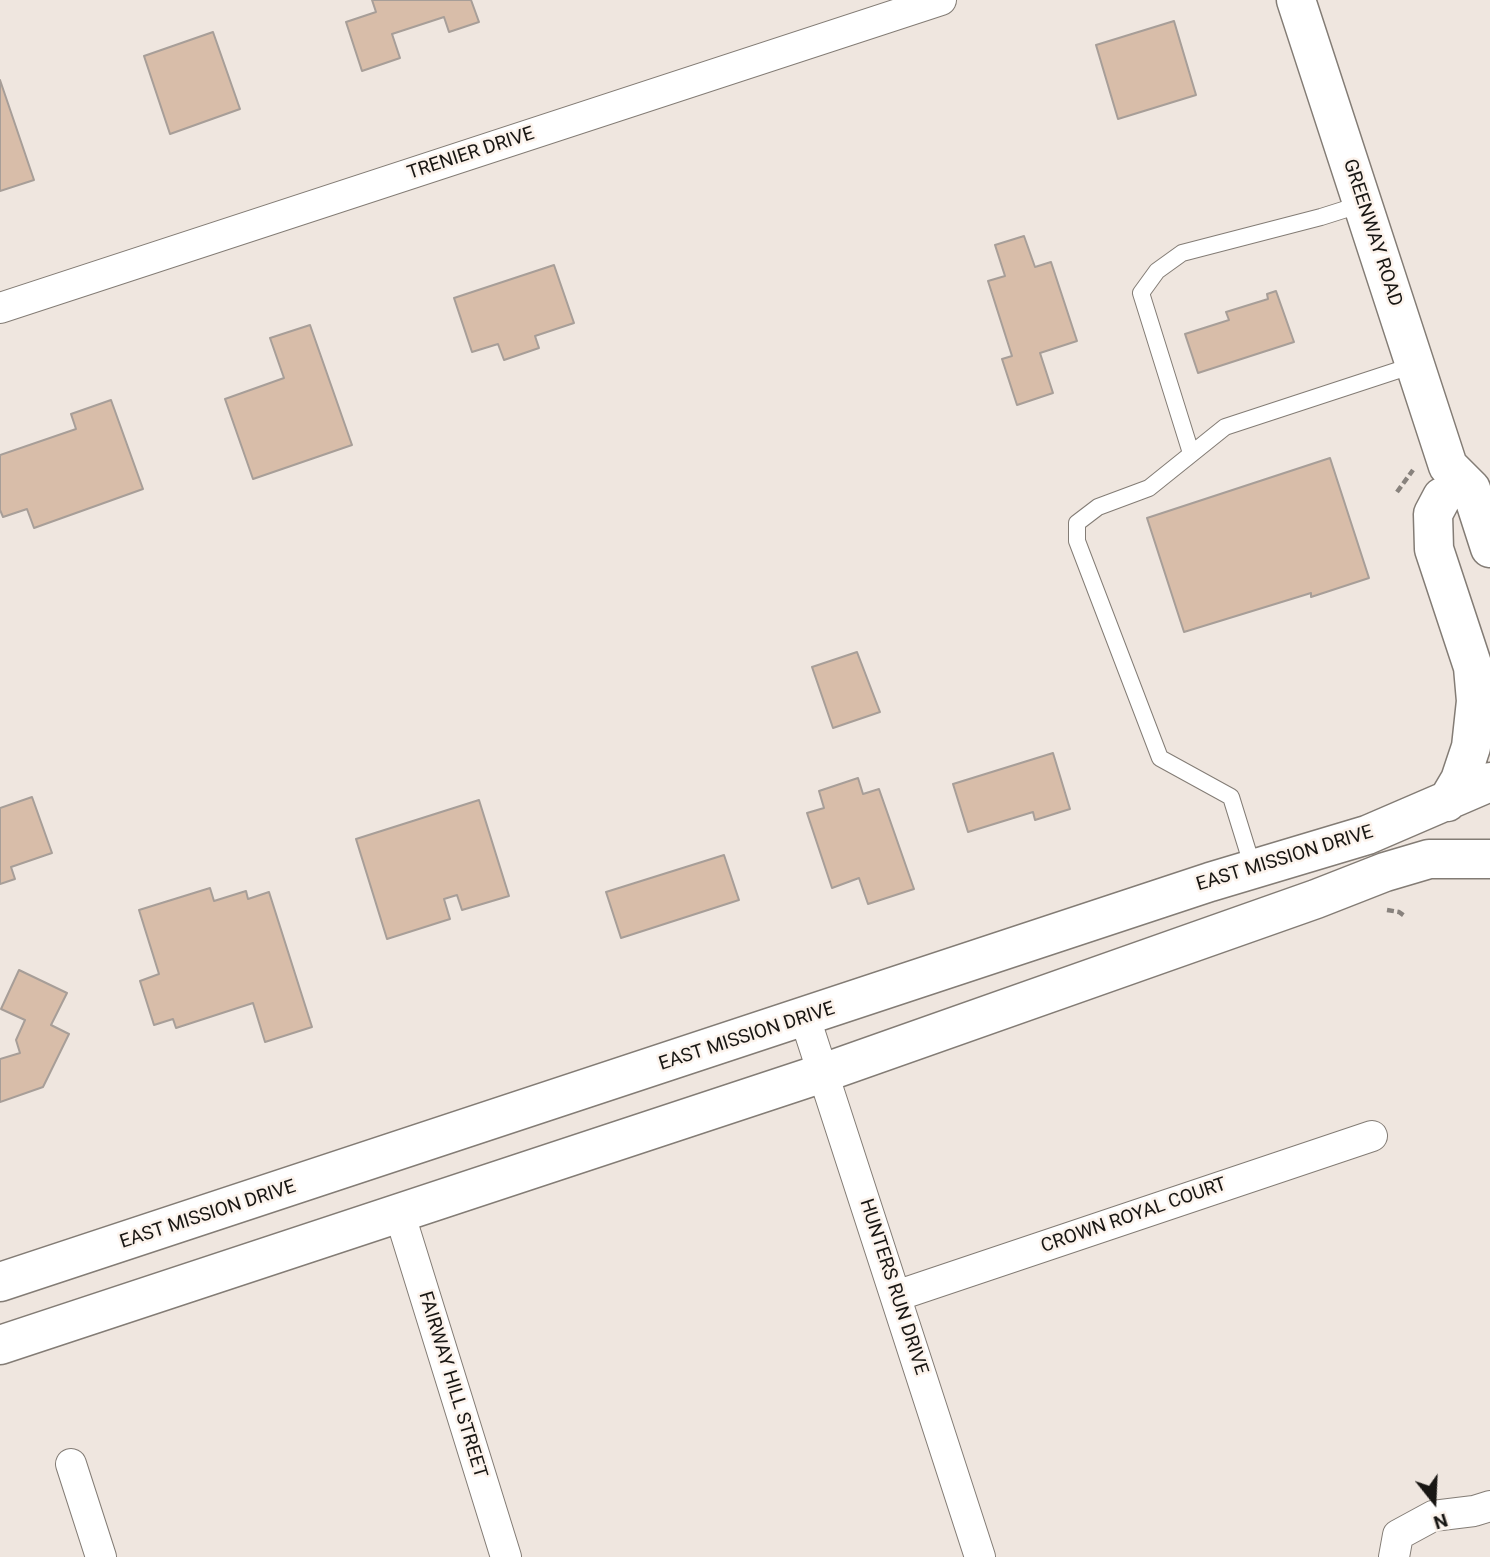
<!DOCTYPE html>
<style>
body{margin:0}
#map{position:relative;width:1490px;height:1557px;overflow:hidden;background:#efe6df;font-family:Roboto,sans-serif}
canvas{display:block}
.north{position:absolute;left:1399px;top:1466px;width:70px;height:70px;-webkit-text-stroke:5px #fcf3ec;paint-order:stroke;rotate:162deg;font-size:19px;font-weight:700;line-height:28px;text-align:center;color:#181613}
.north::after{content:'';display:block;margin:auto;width:24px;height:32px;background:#181613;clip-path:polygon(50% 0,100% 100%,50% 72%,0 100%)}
</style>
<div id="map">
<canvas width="1490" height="1557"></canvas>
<div class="north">N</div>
</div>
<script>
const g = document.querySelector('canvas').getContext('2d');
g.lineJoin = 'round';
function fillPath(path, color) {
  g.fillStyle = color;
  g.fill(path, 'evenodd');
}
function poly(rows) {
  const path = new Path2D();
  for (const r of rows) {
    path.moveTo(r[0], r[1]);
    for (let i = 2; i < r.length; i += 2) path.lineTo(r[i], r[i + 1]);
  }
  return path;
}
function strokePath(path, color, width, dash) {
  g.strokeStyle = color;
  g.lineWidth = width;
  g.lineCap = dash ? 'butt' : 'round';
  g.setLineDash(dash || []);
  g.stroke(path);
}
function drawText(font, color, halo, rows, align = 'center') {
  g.font = font + ' Roboto,sans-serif';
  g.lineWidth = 5;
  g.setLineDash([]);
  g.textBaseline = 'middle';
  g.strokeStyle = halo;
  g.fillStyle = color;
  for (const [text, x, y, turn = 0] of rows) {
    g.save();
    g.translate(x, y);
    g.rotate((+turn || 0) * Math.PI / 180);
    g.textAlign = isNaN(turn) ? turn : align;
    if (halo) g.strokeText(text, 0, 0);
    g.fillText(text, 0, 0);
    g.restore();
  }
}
const building = poly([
 [372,0,471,0,479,22,449,32,444,17,392,34,400,58,362,71,346,22,376,12,372,0],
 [1174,21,1196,95,1118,119,1096,45,1174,21],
 [213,32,240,109,170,134,144,56,213,32],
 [0,80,34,180,0,191,0,80],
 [1024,236,1035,267,1051,262,1077,341,1040,353,1053,393,1017,405,1002,359,1012,356,988,281,1005,276,995,245,1024,236],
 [554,265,574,323,535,336,539,348,504,360,498,344,472,352,454,298,554,265],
 [1276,291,1294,342,1198,373,1185,334,1229,320,1226,312,1268,299,1267,294,1276,291],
 [310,325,352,445,253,479,225,399,284,378,270,338,310,325],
 [111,400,143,489,34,528,27,509,3,517,0,510,0,455,76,429,71,414,111,400],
 [1330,458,1369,578,1311,597,1311,593,1184,632,1147,518,1330,458],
 [857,652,880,712,833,728,812,667,857,652],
 [1053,753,1070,809,1035,820,1033,812,968,832,953,784,1053,753],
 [858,778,863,794,879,789,914,889,868,904,859,878,832,888,807,813,824,808,819,791,858,778],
 [32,797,52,853,11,867,15,879,0,884,0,808,32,797],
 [479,800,509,896,462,910,457,895,444,899,450,919,387,939,356,839,479,800],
 [724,855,739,900,621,938,606,892,724,855],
 [210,888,214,901,246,891,248,899,269,892,312,1027,265,1042,253,1003,176,1028,173,1019,154,1025,140,981,159,974,139,910,210,888],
 [19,970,67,993,51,1025,69,1034,43,1087,0,1102,0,1059,20,1053,16,1040,25,1020,1,1009,19,970]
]);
const path = poly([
 [1397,492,1413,470],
 [1387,910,1399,912,1406,917]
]);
const lane = poly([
 [1191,453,1141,293,1157,271,1182,253,1321,217,1362,204],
 [1253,868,1231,797,1160,758,1077,541,1077,523,1098,507,1149,488,1225,427,1414,365]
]);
const street = poly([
 [0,308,941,0],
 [805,1018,980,1557],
 [399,1212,506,1557],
 [896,1296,1372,1136],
 [71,1464,101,1557],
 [1394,1557,1398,1535,1433,1516,1474,1511,1490,1506]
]);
const secondary = poly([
 [1296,0,1448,466,1471,489,1490,548],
 [1442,497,1433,514,1434,549,1473,667,1476,701,1471,747,1460,780,1447,802],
 [0,1282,1210,882,1367,835,1490,782],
 [0,1345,823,1073,1316,899,1385,872,1429,859,1490,859]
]);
const streetNames = [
 ["TRENIER DRIVE",471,154,-18],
 ["GREENWAY ROAD",1372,233,72],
 ["EAST MISSION DRIVE",1285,859,-17],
 ["EAST MISSION DRIVE",747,1037,-18],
 ["EAST MISSION DRIVE",208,1215,-18],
 ["CROWN ROYAL COURT",1134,1216,-19],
 ["HUNTERS RUN DRIVE",893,1287,72],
 ["FAIRWAY HILL STREET",452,1385,73]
];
fillPath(building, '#d8bda9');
strokePath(building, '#a79e98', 2);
strokePath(lane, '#837c75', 18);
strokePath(street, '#837c75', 32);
strokePath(secondary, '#837c75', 41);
strokePath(path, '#88827d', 4.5, [7, 3.5]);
strokePath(lane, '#fff', 16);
strokePath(street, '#fff', 30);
strokePath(secondary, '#fff', 38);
drawText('19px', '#181613', '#fcf3ec', streetNames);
</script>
